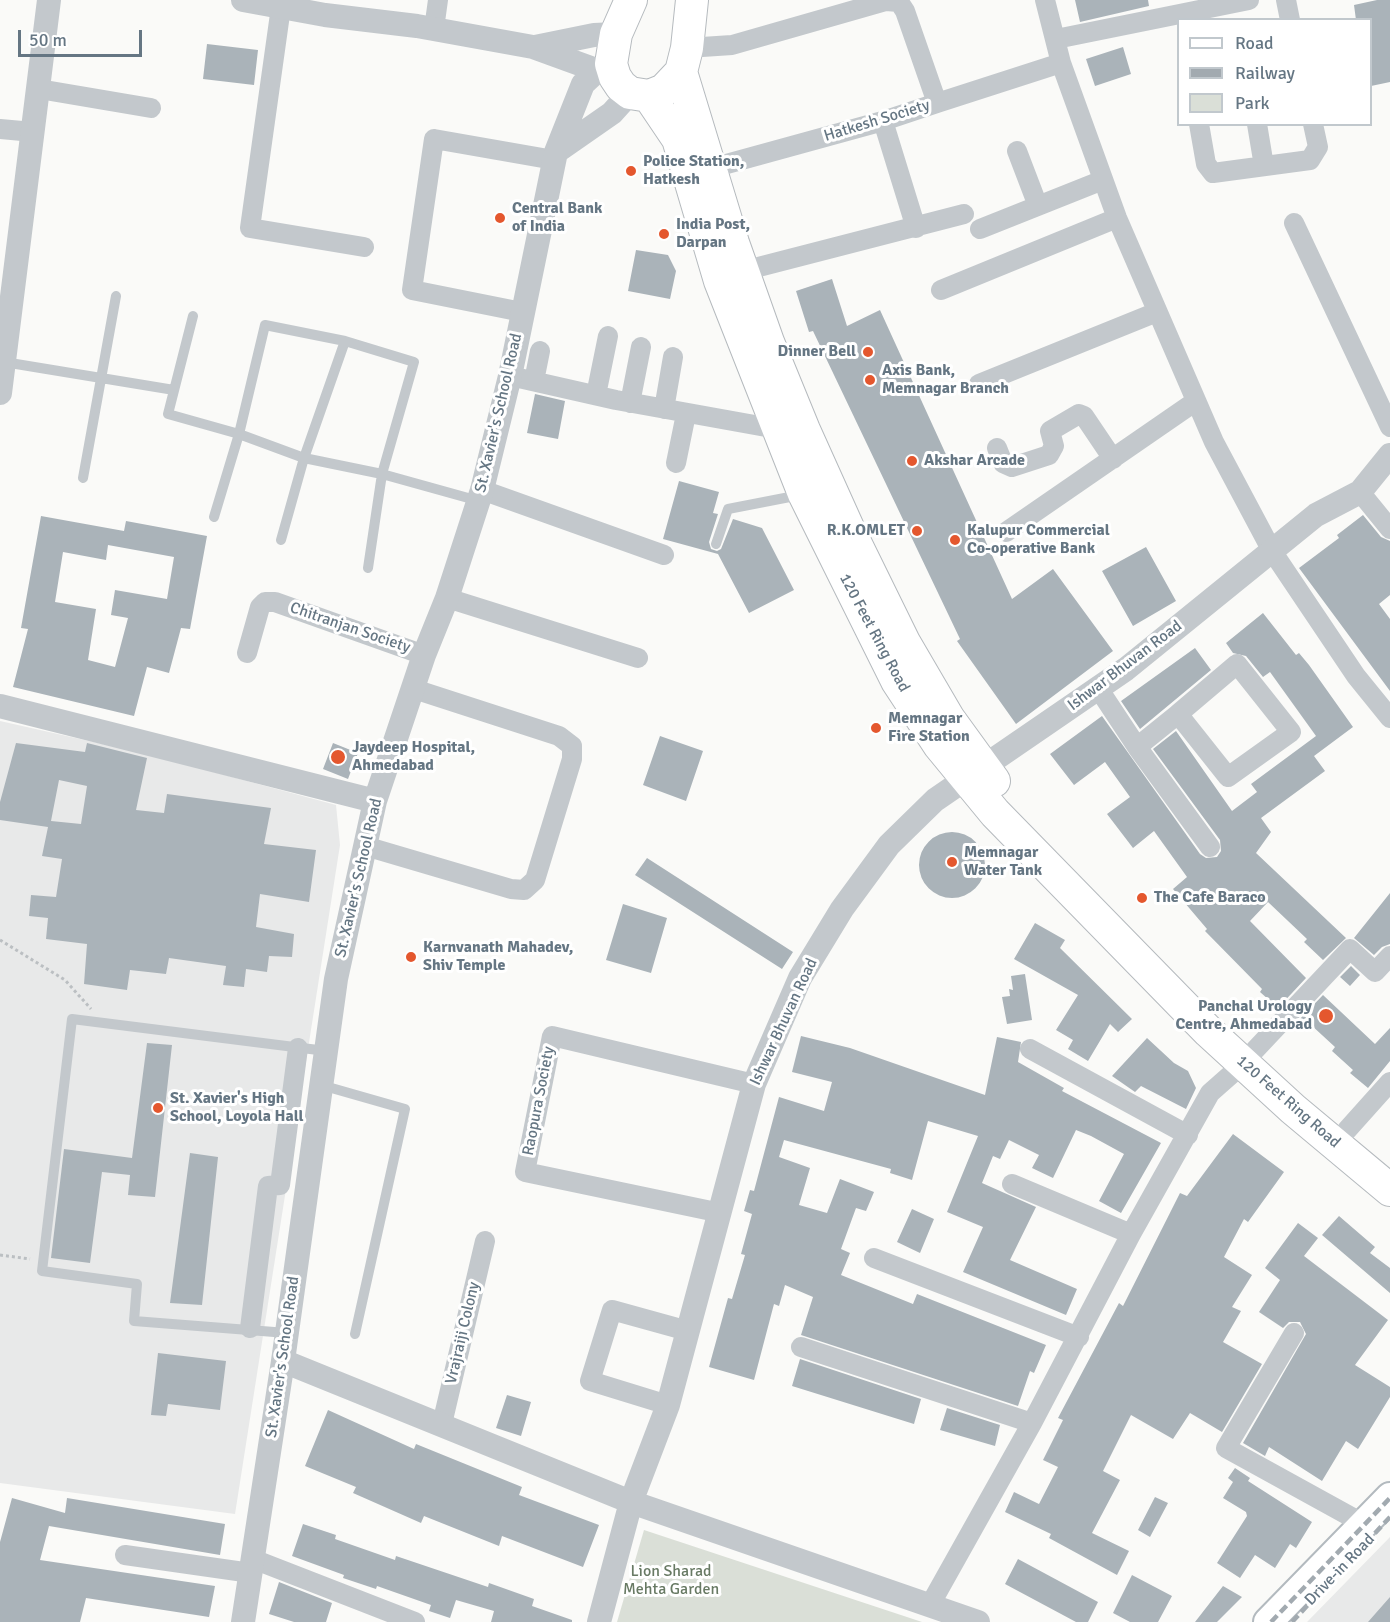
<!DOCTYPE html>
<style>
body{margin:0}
#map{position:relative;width:1390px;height:1622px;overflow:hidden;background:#fafaf8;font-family:Signika,sans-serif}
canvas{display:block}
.legend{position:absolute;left:1177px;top:18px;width:195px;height:108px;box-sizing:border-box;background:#fff;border:2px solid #c1c8cd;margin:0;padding:8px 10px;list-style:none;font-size:18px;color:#657683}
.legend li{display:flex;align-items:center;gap:12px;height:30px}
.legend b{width:30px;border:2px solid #c1c8cd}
.scale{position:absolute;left:18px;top:30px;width:124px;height:27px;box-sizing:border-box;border:3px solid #657683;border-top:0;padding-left:8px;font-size:18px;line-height:21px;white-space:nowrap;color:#657683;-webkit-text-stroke:4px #fff;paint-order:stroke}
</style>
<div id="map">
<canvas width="1390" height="1622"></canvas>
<ul class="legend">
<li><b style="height:8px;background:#fff"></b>Road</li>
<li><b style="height:8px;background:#a2aab0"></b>Railway</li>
<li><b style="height:16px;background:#dadfd7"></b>Park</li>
</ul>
<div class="scale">50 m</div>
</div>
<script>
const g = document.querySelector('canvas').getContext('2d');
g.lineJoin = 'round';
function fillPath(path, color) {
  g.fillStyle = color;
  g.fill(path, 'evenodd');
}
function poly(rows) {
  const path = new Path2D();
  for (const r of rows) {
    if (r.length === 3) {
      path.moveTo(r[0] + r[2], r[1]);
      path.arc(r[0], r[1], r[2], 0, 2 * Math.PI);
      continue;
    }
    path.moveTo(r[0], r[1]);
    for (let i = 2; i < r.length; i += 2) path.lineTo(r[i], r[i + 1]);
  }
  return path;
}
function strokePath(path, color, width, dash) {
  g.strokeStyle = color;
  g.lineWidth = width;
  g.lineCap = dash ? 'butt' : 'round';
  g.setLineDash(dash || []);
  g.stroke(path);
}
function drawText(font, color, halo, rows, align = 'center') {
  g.font = font + ' Signika,sans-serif';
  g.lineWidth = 6;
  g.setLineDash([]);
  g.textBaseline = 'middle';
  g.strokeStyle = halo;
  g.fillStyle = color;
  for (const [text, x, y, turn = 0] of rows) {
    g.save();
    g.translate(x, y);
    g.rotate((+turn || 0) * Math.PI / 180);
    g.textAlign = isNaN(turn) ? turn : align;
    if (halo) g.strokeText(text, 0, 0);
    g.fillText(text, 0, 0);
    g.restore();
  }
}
const built = poly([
 [0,721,147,754,336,805,340,845,235,1514,0,1483],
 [1390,1537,1390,1622,1307,1622]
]);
const green = poly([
 [644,1530,922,1622,617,1622]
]);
const building = poly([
 [1075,0,1148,0,1149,6,1080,22],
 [1377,0,1390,0,1390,82,1371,86,1371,20,1356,20,1354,5],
 [207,44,258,50,254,85,203,79],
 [1123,47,1131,74,1095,86,1086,59],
 [636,250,668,255,676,271,670,299,628,291],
 [832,279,847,326,880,310,1012,599,1053,569,1113,651,1016,724,957,641,960,639,813,331,809,332,796,291],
 [535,394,565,401,558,439,527,433],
 [679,481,719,492,713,513,718,514,709,542,711,549,717,551,721,549,733,519,762,528,794,590,749,613,718,554,663,539],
 [1363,515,1381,537,1390,541,1390,595,1379,604,1390,619,1390,691,1299,568,1339,538,1337,535],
 [41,516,124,531,126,521,207,536,190,629,181,628,169,673,147,667,134,716,13,687,28,629,21,628],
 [108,545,174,557,167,599,115,590,111,615,128,618,115,667,88,660,96,609,55,602,63,552,106,560],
 [1146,547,1176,601,1133,626,1102,571],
 [1263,613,1296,655,1299,653,1309,665,1353,727,1314,756,1325,771,1261,818,1271,832,1256,853,1346,938,1323,960,1304,942,1307,939,1268,902,1250,921,1306,978,1278,1008,1260,992,1262,989,1205,931,1207,929,1173,889,1187,877,1154,831,1133,848,1107,814,1130,797,1105,762,1074,785,1050,754,1102,716,1200,854,1206,858,1217,857,1221,851,1220,840,1153,749,1176,731,1232,811,1257,792,1251,784,1316,736,1270,672,1263,677,1246,656,1233,653,1226,643],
 [1195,648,1211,670,1140,729,1121,701],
 [660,736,703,751,686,801,643,785],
 [16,743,85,752,87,743,147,758,136,810,164,813,167,794,271,808,264,844,316,850,309,902,260,894,256,927,294,934,292,957,269,956,267,972,246,969,244,987,223,985,226,966,169,958,166,974,130,970,127,990,84,984,87,944,46,939,48,918,29,916,31,895,56,897,62,859,42,856,48,827,0,820,0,802],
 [59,780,87,786,81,824,51,821],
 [333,743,358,753,348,779,323,769],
 [952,865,33],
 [647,858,793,952,782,969,635,875],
 [1390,893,1390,944,1382,947,1374,955,1354,938],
 [623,904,667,918,651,973,606,960],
 [1035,923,1065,940,1060,948,1132,1019,1118,1032,1110,1024,1088,1061,1068,1049,1073,1040,1056,1030,1078,995,1014,959],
 [1351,966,1360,975,1350,986,1340,977],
 [1025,974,1032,1020,1007,1024,1002,997,1010,996,1009,989,1013,990,1011,976],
 [1323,995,1375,1044,1390,1028,1390,1061,1368,1088,1350,1073,1353,1070,1332,1051,1335,1047,1310,1024,1306,1028,1298,1021],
 [801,1036,850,1048,985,1095,997,1037,1021,1042,1018,1062,1064,1088,1062,1091,1161,1143,1121,1213,1099,1201,1124,1154,1091,1136,1076,1130,1053,1178,1032,1168,1039,1155,1009,1140,1000,1159,993,1156,982,1183,1036,1207,1010,1260,1077,1289,1066,1315,963,1272,983,1227,947,1212,978,1136,928,1121,912,1180,890,1173,891,1169,784,1140,779,1157,810,1168,799,1205,827,1213,840,1179,874,1192,866,1211,856,1208,841,1249,850,1253,841,1275,913,1304,917,1294,1046,1345,1034,1373,1030,1371,1018,1406,801,1335,813,1297,785,1285,779,1306,774,1304,754,1380,709,1367,728,1298,732,1299,745,1255,741,1254,752,1214,744,1211,750,1190,754,1191,779,1097,824,1111,832,1082,792,1072],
 [1147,1038,1174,1063,1188,1071,1196,1088,1186,1109,1141,1086,1135,1092,1112,1076],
 [147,1043,172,1045,155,1197,128,1195,130,1175,102,1172,90,1263,51,1258,64,1149,132,1158],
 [1233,1134,1284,1172,1248,1222,1244,1219,1224,1257,1252,1275,1232,1307,1241,1311,1223,1342,1262,1364,1222,1432,1190,1413,1173,1439,1131,1415,1103,1471,1120,1480,1092,1533,1129,1551,1117,1575,1049,1538,1051,1534,1005,1512,1014,1492,1039,1504,1058,1467,1043,1460,1063,1420,1058,1418,1119,1303,1123,1306,1180,1193,1187,1196],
 [190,1153,218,1157,202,1305,170,1303],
 [912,1209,934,1219,920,1253,897,1242],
 [1339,1216,1375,1247,1370,1253,1390,1268,1390,1293,1322,1235],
 [1298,1223,1318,1238,1304,1256,1388,1320,1355,1365,1390,1387,1390,1397,1358,1449,1346,1441,1322,1481,1269,1447,1265,1456,1243,1443,1306,1334,1300,1322,1289,1322,1283,1328,1259,1312,1280,1280,1265,1268],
 [158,1353,226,1361,220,1410,168,1404,166,1416,151,1415],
 [800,1359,921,1399,914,1424,792,1386],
 [507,1395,531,1402,521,1436,496,1428],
 [947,1408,1000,1425,995,1446,940,1430],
 [328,1410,414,1449,416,1444,522,1487,519,1495,599,1525,583,1567,502,1536,499,1546,424,1516,421,1523,353,1493,356,1487,305,1466],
 [1235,1468,1250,1478,1248,1481,1312,1522,1296,1548,1290,1544,1275,1568,1255,1555,1240,1578,1217,1563,1247,1516,1246,1512,1223,1498,1233,1482,1228,1478],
 [1155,1497,1168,1503,1150,1537,1138,1530],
 [12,1498,65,1513,67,1498,225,1524,220,1555,49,1526,40,1560,215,1586,209,1617,86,1598,80,1622,0,1622,0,1542],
 [303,1524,336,1535,335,1539,395,1560,396,1556,488,1587,489,1583,534,1599,532,1606,572,1620,572,1622,491,1622,494,1611,456,1600,450,1618,429,1611,431,1605,377,1586,376,1589,343,1578,344,1575,292,1556],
 [1018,1559,1098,1602,1088,1622,1076,1622,1005,1584],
 [1132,1575,1172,1596,1158,1622,1130,1622,1113,1613],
 [279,1582,332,1603,326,1622,294,1622,269,1614],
 [1223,1586,1242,1597,1217,1622,1195,1622],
 [1390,1597,1390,1622,1368,1622]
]);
const path = poly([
 [0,940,65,980,91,1009],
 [0,1255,30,1259]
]);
const service = poly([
 [193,316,168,414,239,434,304,458,382,474,479,501],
 [4,362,174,390],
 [83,478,116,296],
 [214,517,239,434,265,325,345,341,414,362,382,474,368,568],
 [281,540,304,458,345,341],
 [716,544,728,509,800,495],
 [321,1085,405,1109,355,1334],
 [287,1333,134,1321,137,1284,42,1271,72,1019,326,1051]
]);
const minor = poly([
 [1045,0,1061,63,1117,218,1214,442,1272,551,1356,676,1390,718],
 [1286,0,1290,20],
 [281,7,250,228,364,247],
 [434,29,438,0],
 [1056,39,1249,0],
 [687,48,732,45,886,1,899,2,905,11,937,103,883,121,712,168],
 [39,89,151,108],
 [937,103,1061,63],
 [883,121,916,228],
 [1199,124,1206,164,1213,173,1310,160,1318,147,1313,124],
 [1257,124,1264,166],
 [0,129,33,132],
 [1017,151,1038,206],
 [1294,223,1390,427],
 [980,229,1103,180],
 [743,271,964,214],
 [941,290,1117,218],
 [522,312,412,290,434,139,554,160],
 [510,376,616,400,777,429],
 [534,381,540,351],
 [979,384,1157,312],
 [596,395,608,336],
 [630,403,641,347],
 [664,409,673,357],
 [997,448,1003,463,1012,467,1049,455,1054,446,1050,431,1079,414,1084,416,1113,459],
 [676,463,686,414],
 [482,490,664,555],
 [1360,492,1390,529],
 [1006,532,1196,401],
 [447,598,638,658],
 [247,653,260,607,265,602,275,602,424,655],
 [1098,688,1137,747,1178,714,1228,777,1291,732,1237,664,1178,714],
 [1137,747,1210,847],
 [365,846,511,889,524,890,535,880,572,759,572,746,559,736,414,689],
 [1030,1049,1188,1135],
 [1255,1050,1350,949,1375,972,1390,956],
 [1347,1130,1390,1082],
 [1012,1184,1131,1234],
 [721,1213,525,1172,552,1036,754,1084],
 [874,1258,1079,1337],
 [250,1328,268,1186,280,1185,298,1048],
 [1294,1333,1226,1448,1364,1524],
 [801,1347,1032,1423],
 [668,1405,590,1381,612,1310,688,1331],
 [442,1424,485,1241],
 [125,1555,251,1573],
 [253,1559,415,1622],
 [930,1605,1032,1423,1131,1234,1210,1093,1244,1063]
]);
const tertiary = poly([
 [243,0,325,15,417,26,533,47,610,75],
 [535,47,594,35,616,34],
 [556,152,612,113,630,93],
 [0,393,49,0],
 [0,706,375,801],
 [283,1361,631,1502,978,1622],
 [243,1622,283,1361,336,979,375,801,424,655,447,598,482,490,510,376,556,152,583,84,598,70],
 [599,1622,631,1502,668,1405,754,1084,800,978,842,909,889,845,935,800,1126,669,1316,515,1360,492,1390,455]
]);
const secondary = poly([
 [1268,1622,1390,1497]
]);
const primary = poly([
 [631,0,616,34,611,64,615,77,621,86,630,93,649,96,664,90,681,72,687,48,692,0],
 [681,72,733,243,768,342,804,430,849,530,904,642,949,719,994,781],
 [649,96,678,139,720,281,804,494,897,681,939,745,995,813,1209,1032,1293,1109,1390,1190]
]);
const rail = poly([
 [1271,1622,1390,1498],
 [1292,1622,1390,1517]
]);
const markers = [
 [631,171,6,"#e4572e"],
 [500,218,6,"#e4572e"],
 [664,234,6,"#e4572e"],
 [868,352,6,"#e4572e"],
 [870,380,6,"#e4572e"],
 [912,461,6,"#e4572e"],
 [917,531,6,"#e4572e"],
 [955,540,6,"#e4572e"],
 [876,728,6,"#e4572e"],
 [338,757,8,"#e4572e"],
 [952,862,6,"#e4572e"],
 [1142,898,6,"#e4572e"],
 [411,957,6,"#e4572e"],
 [1326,1016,8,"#e4572e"],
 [158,1108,6,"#e4572e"]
];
const streetNames = [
 ["Hatkesh Society",877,121,-17],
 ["St. Xavier's School Road",499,413,-77],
 ["Chitranjan Society",350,628,19],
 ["120 Feet Ring Road",874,633,62],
 ["Ishwar Bhuvan Road",1125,666,-37],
 ["St. Xavier's School Road",359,878,-77],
 ["Ishwar Bhuvan Road",784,1022,-65],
 ["Raopura Society",539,1101,-79],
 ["120 Feet Ring Road",1288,1102,41],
 ["Vrajraiji Colony",463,1333,-77],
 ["St. Xavier's School Road",283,1357,-82],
 ["Drive-in Road",1340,1570,-46]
];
const poiNames = [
 ["Police Station,",643,162],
 ["Hatkesh",643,180],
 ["Central Bank",512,209],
 ["of India",512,227],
 ["India Post,",676,225],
 ["Darpan",676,243],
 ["Dinner Bell",856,352,"right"],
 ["Axis Bank,",882,371],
 ["Memnagar Branch",882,389],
 ["Akshar Arcade",924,461],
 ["R.K.OMLET",905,531,"right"],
 ["Kalupur Commercial",967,531],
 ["Co-operative Bank",967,549],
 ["Memnagar",888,719],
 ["Fire Station",888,737],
 ["Jaydeep Hospital,",352,748],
 ["Ahmedabad",352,766],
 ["Memnagar",964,853],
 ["Water Tank",964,871],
 ["The Cafe Baraco",1154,898],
 ["Karnvanath Mahadev,",423,948],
 ["Shiv Temple",423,966],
 ["Panchal Urology",1312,1007,"right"],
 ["Centre, Ahmedabad",1312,1025,"right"],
 ["St. Xavier's High",170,1099],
 ["School, Loyola Hall",170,1117]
];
const parkNames = [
 ["Lion Sharad",671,1572],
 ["Mehta Garden",671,1590]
];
fillPath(built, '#e8e9e9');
fillPath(green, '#dadfd7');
fillPath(building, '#aab3b9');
strokePath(secondary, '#b3babf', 32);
strokePath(primary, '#b5babe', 34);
strokePath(path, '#bbbfc2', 3, [3, 3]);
strokePath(service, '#c3c8cc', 10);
strokePath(minor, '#c3c8cc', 20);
strokePath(tertiary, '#c3c8cc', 24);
strokePath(secondary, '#fff', 28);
strokePath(primary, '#fff', 32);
strokePath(rail, '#a2aab0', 4.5, [9, 4.5]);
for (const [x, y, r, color] of markers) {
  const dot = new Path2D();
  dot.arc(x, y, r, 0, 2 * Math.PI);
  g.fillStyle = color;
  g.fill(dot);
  strokePath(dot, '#fff', 2);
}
drawText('16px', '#657683', '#fff', streetNames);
drawText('bold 16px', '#657683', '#fff', poiNames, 'left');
drawText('16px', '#687a64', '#fff', parkNames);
</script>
